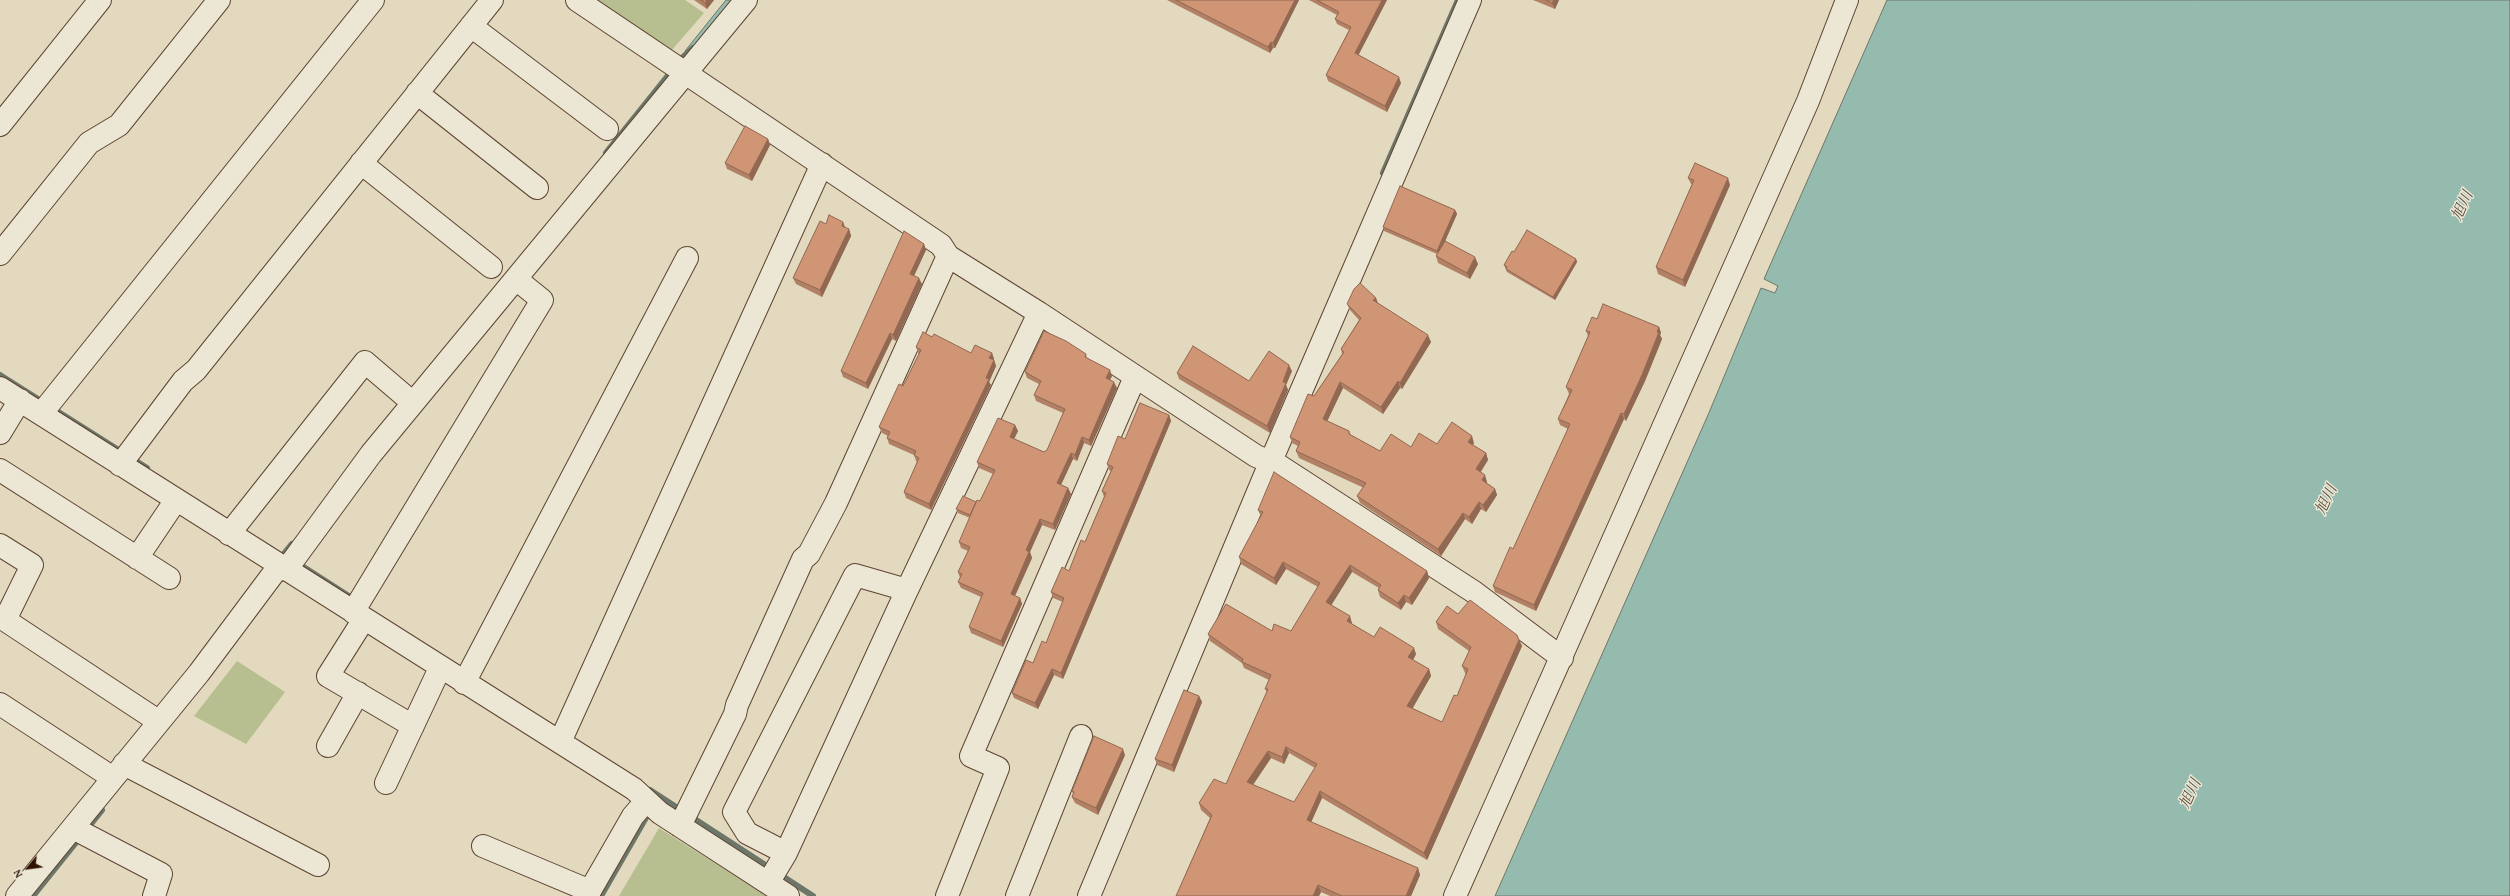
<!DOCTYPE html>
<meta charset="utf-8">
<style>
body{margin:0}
#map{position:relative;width:2510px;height:896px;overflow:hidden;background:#e2d9be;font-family:"Gentium Book Plus",serif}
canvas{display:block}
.north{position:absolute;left:8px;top:848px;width:40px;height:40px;-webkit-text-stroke:3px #ece6d5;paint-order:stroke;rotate:241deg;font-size:11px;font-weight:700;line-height:16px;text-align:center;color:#321302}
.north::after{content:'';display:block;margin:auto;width:14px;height:18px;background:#321302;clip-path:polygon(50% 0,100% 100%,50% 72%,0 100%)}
</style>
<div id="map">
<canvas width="2510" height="896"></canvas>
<div class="north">N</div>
</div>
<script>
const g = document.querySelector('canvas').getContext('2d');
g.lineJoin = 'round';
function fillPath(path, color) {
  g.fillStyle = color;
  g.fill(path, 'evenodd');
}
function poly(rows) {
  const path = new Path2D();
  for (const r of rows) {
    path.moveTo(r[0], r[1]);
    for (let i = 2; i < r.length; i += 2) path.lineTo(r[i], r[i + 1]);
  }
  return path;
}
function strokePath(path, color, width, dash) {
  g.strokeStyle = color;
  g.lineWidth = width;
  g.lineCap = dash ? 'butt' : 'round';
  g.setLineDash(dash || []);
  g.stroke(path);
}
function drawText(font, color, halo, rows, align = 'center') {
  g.font = font + ' "Gentium Book Plus","Noto Serif JP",serif';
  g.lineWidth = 3;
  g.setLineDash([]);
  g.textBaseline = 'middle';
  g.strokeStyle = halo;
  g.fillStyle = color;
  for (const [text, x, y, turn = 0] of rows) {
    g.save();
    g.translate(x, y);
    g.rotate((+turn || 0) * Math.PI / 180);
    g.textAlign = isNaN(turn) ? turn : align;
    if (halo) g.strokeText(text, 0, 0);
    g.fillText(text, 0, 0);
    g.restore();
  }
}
const green = poly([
 [593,0,685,0,704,13,671,51],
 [237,661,285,692,246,744,194,716],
 [659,828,767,896,619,896]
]);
const water = poly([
 [726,0,736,0,691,55,685,51,726,0],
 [1887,0,2510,0,2510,896,1495,896,1708,415,1761,288,1775,293,1778,286,1764,279,1887,0]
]);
const stream = poly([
 [606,153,683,57,693,48],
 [1383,173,1458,0],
 [0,375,147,468],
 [283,555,292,544],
 [302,566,355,600],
 [650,790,813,896],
 [33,896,102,810],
 [601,896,647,816]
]);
const minor = poly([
 [577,0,941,245,948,256,1039,313,1256,456,1278,465,1474,592,1562,658],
 [471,26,607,129],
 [417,93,537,188],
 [0,125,100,0],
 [361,163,491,267],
 [0,254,89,143,119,125,219,0],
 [0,388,634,789,660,813,788,896],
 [41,414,373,0],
 [0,433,20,400],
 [120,465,183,381,196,370,492,0],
 [0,470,169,578],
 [229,534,365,362,413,403],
 [0,545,32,565,5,620,158,721],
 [137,558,176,500],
 [286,570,371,454,746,0],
 [353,612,542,300,516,279],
 [364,619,328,676,413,726],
 [464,683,687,258],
 [0,704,113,778],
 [560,742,822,164],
 [328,746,358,693],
 [124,764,318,865],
 [386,783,440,668],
 [680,826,735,714,737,705,803,559,809,554,836,503,948,256],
 [73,828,161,874,154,896],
 [483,846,590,891],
 [786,853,747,833,734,812,855,575,907,590,1039,313],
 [768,883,786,853,907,590],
 [17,896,199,673,279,566],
 [587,896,633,816,646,801],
 [947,896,998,768,971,756,1135,377],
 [1017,896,1081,736],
 [1089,896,1268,468,1470,0],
 [1455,896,1808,101,1847,0]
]);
const wall = poly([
 [694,0,714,0,707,9],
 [1167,0,1299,0,1275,48,1273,48,1270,53],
 [1309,0,1387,0,1358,55,1401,83,1387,112,1328,81,1326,75,1349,30,1337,24,1335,19,1337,15],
 [1533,0,1559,0,1555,9],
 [768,139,770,145,752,181,727,169,725,163],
 [1688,178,1730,185,1685,287,1658,274,1656,267,1692,184,1691,184],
 [1455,210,1457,214,1445,241,1478,264,1470,279,1438,263,1436,256,1437,254,1384,231,1383,227],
 [826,224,845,228,849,229,851,236,822,297,796,284,793,278],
 [924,244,926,250,914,276,922,284,896,341,892,339,868,389,843,377,841,371],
 [1514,252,1576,259,1577,262,1555,300,1507,272,1504,265],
 [1376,298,1378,303,1431,342,1402,389,1400,388,1383,414,1343,388,1327,421,1349,431,1351,435,1380,451,1437,444,1474,443,1473,445,1486,453,1488,460,1481,472,1487,482,1487,483,1495,489,1497,495,1486,512,1481,509,1472,524,1465,519,1441,556,1360,503,1357,496,1364,488,1299,458,1296,451,1298,446,1292,443,1290,437,1314,396,1342,354,1341,349,1359,320,1350,310,1347,304],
 [1597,319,1659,327,1661,333,1660,335,1662,339,1645,381,1626,421,1624,419,1536,611,1495,592,1493,586,1513,549,1568,429,1560,425,1558,419,1569,394,1566,387,1588,336,1586,331],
 [932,337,971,353,992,353,994,359,993,360,994,360,996,366,989,382,991,385,931,510,906,498,904,492,917,462,916,461,914,455,889,444,887,438,888,436,882,433,879,427,903,386,919,354,918,353,916,347],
 [1086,354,1087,358,1112,376,1110,380,1117,388,1091,446,1084,443,1077,461,1073,459,1061,485,1068,488,1071,494,1055,530,1042,525,1030,552,1032,558,1015,596,1020,598,1022,604,1003,647,971,633,969,627,981,597,961,588,958,582,960,578,958,572,968,551,961,548,959,542,970,518,958,513,956,509,976,502,980,501,993,474,979,468,977,462,1015,425,1018,431,1014,439,1044,452,1047,450,1063,413,1036,401,1034,395,1039,384,1027,378,1025,372],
 [1292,371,1286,385,1288,390,1270,433,1179,379,1177,373,1249,381],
 [1169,415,1171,421,1063,679,1054,675,1038,709,1014,698,1012,693,1046,643,1063,602,1053,598,1051,592,1069,571,1085,542,1104,497,1102,491,1111,471,1109,470,1107,464,1125,439],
 [1258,510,1427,571,1429,578,1412,605,1406,602,1401,610,1380,597,1378,590,1379,588,1352,572,1331,605,1352,623,1352,624,1374,637,1416,654,1413,660,1429,669,1431,676,1412,708,1442,722,1457,696,1466,674,1465,673,1462,666,1469,651,1438,629,1436,622,1458,614,1519,640,1522,646,1427,860,1322,798,1311,822,1418,868,1420,875,1411,896,1330,896,1321,892,1319,896,1176,896,1210,818,1201,810,1199,803,1226,784,1267,692,1265,689,1269,680,1244,668,1242,663,1210,641,1208,634,1272,631,1291,631,1318,587,1286,569,1276,585,1241,564,1239,557,1261,517],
 [1289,753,1315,768,1294,802,1253,785,1271,758,1284,764],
 [1199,696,1202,702,1174,772,1157,765,1155,759],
 [1125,755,1098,815,1075,803,1072,797,1073,794,1072,791]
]);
const shadedWall = poly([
 [707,0,714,0,707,9,705,3],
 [1295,0,1299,0,1275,48,1273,43],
 [1382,0,1387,0,1357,58,1355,53],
 [1554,0,1559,0,1555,9,1552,3],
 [1271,42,1273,48,1270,53,1268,47],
 [1399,77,1401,83,1387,112,1385,106],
 [768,139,770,145,752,181,749,175],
 [1728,178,1730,185,1685,287,1683,280],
 [1455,210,1457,214,1439,255,1437,251],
 [843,222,846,229,842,226],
 [849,229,851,236,822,297,820,290],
 [924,244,926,250,912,280,910,274],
 [1475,257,1478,264,1470,279,1467,273],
 [1576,259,1577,262,1555,300,1553,297],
 [919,278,922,284,896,341,893,335],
 [1376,298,1378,304,1373,300],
 [1659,327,1661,333,1660,335,1662,339,1645,381,1626,421,1624,414],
 [890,333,892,339,868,389,866,383],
 [1428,335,1431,342,1402,389,1400,383],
 [992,353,994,359,991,364,989,358],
 [994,360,996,366,989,382,991,385,931,510,929,504],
 [1289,365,1292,371,1286,385,1288,390,1270,433,1267,426],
 [1110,370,1112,376,1108,384,1106,378],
 [1398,381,1400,388,1383,414,1381,407],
 [1114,382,1117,388,1091,446,1089,440],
 [1340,382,1343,388,1325,426,1323,419],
 [1621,413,1624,419,1536,611,1534,605],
 [1169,415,1171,421,1063,679,1061,673],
 [1015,425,1018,431,1012,443,1010,437],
 [1472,436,1474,443,1471,448,1468,442],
 [1082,437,1084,443,1077,461,1075,455],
 [1071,453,1073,459,1059,489,1057,483],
 [1486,453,1488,460,1478,475,1476,469],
 [1485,475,1487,482,1484,486,1482,480],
 [1068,488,1071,494,1055,530,1053,524],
 [1495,489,1497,495,1486,512,1483,505],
 [1479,502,1481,509,1472,524,1469,517],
 [1463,513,1465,519,1441,556,1438,549],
 [1040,519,1042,525,1030,552,1032,558,1013,600,1011,594,1026,550],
 [1283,562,1286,569,1276,585,1274,578],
 [1350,565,1352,572,1329,609,1326,602],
 [1427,571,1429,578,1412,605,1409,598],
 [1404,595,1406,602,1401,610,1398,603],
 [1020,598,1022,604,1003,647,1001,641],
 [1350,616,1352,623,1349,628,1347,621],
 [1519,640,1522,646,1427,860,1424,853],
 [1414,648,1416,654,1411,664,1408,657],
 [1052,669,1054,675,1038,709,1035,703],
 [1429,669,1431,676,1410,713,1407,706],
 [1199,696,1202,702,1174,772,1172,765],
 [1286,747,1289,753,1284,764,1282,757],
 [1123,749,1125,755,1098,815,1096,808],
 [1268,751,1271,758,1250,789,1247,782],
 [1320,791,1322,798,1309,827,1307,820],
 [1418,868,1420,875,1411,896,1406,896],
 [1318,885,1321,892,1319,896,1313,896]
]);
const building = poly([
 [701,0,707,0,705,3,701,0],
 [1176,0,1295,0,1273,43,1271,42,1268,47,1176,0],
 [1317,0,1382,0,1355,53,1399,77,1385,106,1326,75,1351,27,1335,19,1339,12,1317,0],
 [1546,0,1554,0,1552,3,1546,0],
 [745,126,768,139,749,175,725,163,745,126],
 [1695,163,1728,178,1683,280,1656,267,1694,180,1688,178,1695,163],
 [1400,186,1455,210,1437,251,1383,227,1400,186],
 [829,215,843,222,842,226,849,229,820,290,793,278,820,221,826,224,829,215],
 [1527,230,1576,259,1553,297,1506,269,1507,267,1504,265,1512,251,1514,252,1527,230],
 [904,231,924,244,910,274,919,278,893,335,890,333,866,383,841,371,904,231],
 [1445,241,1475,257,1467,273,1436,256,1445,241],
 [1360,283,1376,298,1373,300,1428,335,1400,383,1398,381,1381,407,1340,382,1323,419,1349,431,1349,434,1380,451,1391,434,1411,447,1419,433,1437,444,1452,422,1472,436,1468,442,1486,453,1476,469,1485,475,1482,480,1495,489,1483,505,1479,502,1469,517,1463,513,1438,549,1357,496,1366,483,1296,451,1300,442,1290,437,1308,394,1314,396,1344,352,1341,349,1361,318,1347,304,1354,289,1360,283],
 [1603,304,1659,327,1657,332,1659,332,1642,375,1624,414,1621,413,1534,605,1493,586,1510,547,1513,549,1570,424,1558,419,1572,390,1566,387,1590,332,1586,331,1592,317,1597,319,1603,304],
 [1044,331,1066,341,1086,354,1085,357,1110,370,1106,378,1114,382,1089,440,1082,437,1075,455,1071,453,1057,483,1068,488,1053,524,1040,519,1026,550,1029,552,1011,594,1020,598,1001,641,969,627,983,593,958,582,962,574,958,572,970,547,959,542,977,500,980,501,995,470,977,462,998,418,1015,425,1010,437,1044,452,1047,450,1065,409,1034,395,1041,381,1025,372,1044,331],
 [923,332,932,337,934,334,971,353,975,345,992,353,989,358,994,360,986,378,989,379,929,504,904,492,919,458,914,455,916,451,887,438,890,432,879,427,899,384,903,386,921,350,916,347,923,332],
 [1193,346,1249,381,1269,351,1289,365,1283,382,1286,383,1267,426,1177,373,1193,346],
 [1140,403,1169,415,1061,673,1052,669,1035,703,1012,693,1026,660,1033,663,1042,641,1046,643,1064,598,1051,592,1062,567,1069,571,1081,540,1085,542,1106,493,1102,491,1113,467,1107,464,1118,436,1125,439,1140,403],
 [1274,472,1427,571,1409,598,1404,595,1398,603,1378,590,1381,585,1350,565,1326,602,1350,616,1347,621,1374,637,1380,627,1414,648,1408,657,1429,669,1407,706,1442,722,1454,695,1457,696,1468,669,1462,666,1471,647,1436,622,1447,606,1458,614,1470,600,1517,635,1519,640,1424,853,1320,791,1307,820,1418,868,1406,896,1342,896,1318,885,1313,896,1176,896,1212,815,1199,803,1214,779,1226,784,1268,689,1265,689,1271,675,1242,662,1243,659,1208,634,1226,604,1272,631,1274,624,1291,631,1320,583,1283,562,1274,578,1239,557,1263,512,1258,510,1274,472],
 [1286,747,1317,764,1294,802,1247,782,1268,751,1282,757,1286,747],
 [963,496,976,502,970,515,956,509,963,496],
 [1184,690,1199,696,1172,765,1155,759,1184,690],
 [1094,736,1123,749,1096,808,1072,797,1074,792,1072,791,1094,736]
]);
const waterNames = [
 ["旭川",2463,206,-65],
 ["旭川",2327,500,-65],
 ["旭川",2191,794,-65]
];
fillPath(green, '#b7be8f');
fillPath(water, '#95baae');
strokePath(water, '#6d7769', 1);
strokePath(stream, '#6d7769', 6);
strokePath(minor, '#5e4431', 24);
strokePath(minor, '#ece6d5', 22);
fillPath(wall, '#b28065');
fillPath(shadedWall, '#916852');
fillPath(building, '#cf9575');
strokePath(building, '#916852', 1);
drawText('italic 15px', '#554d3e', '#ece6d5', waterNames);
</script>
